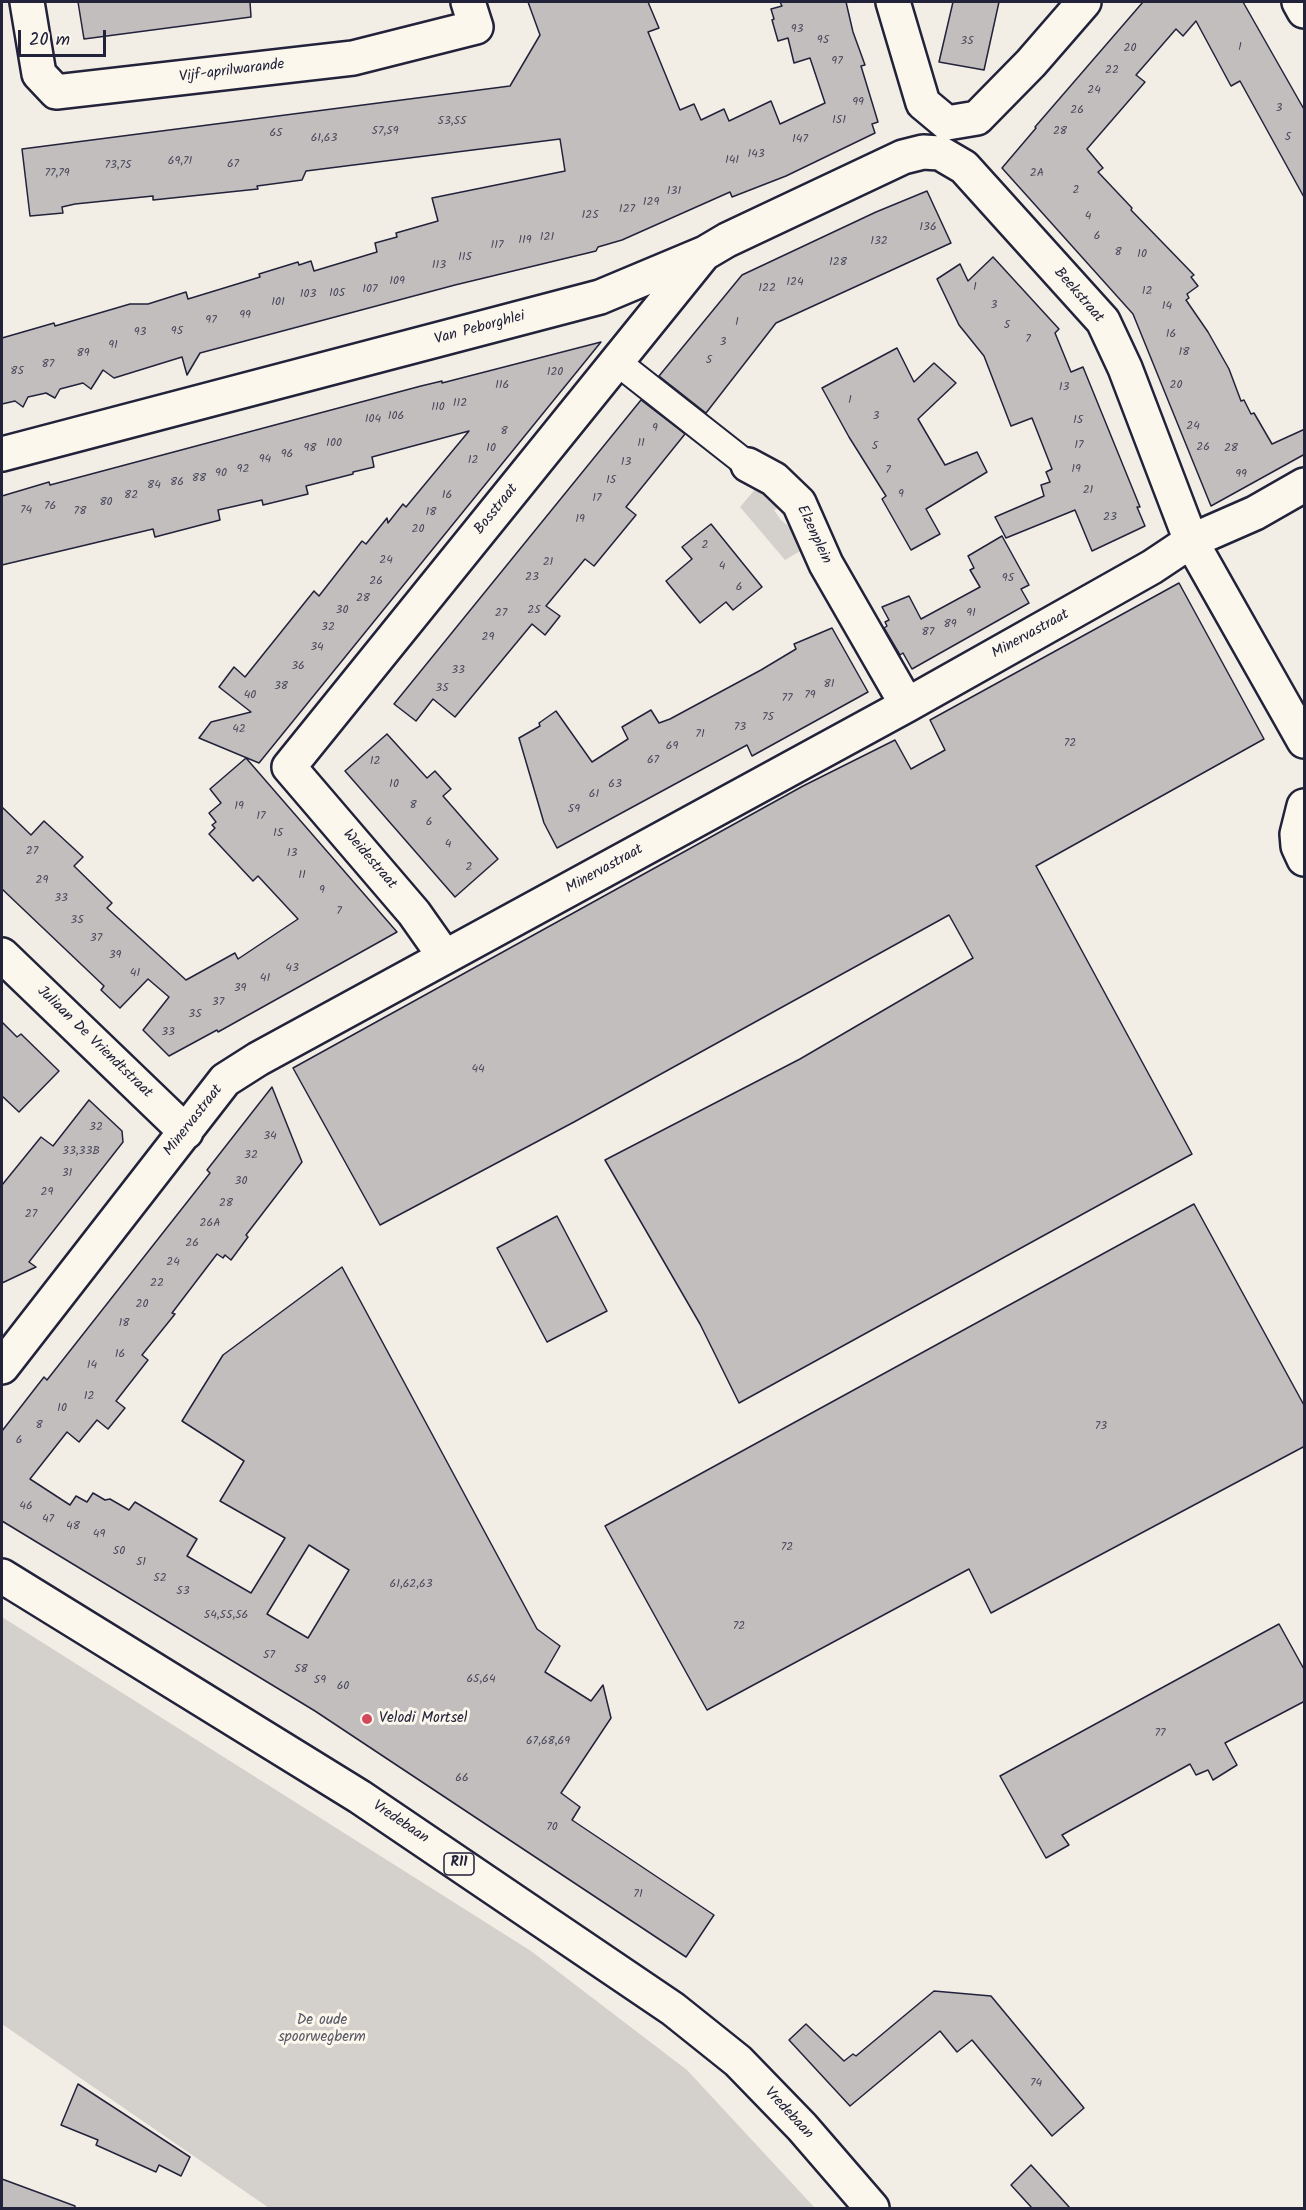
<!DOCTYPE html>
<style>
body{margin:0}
#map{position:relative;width:1306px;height:2210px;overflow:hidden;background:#f2eee5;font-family:Kalam,sans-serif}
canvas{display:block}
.frame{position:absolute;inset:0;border:3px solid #22223b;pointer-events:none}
.scale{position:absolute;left:18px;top:30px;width:88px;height:27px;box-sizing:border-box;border:3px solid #22223b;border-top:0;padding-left:8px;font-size:18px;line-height:21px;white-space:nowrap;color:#22223b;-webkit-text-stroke:4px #fbf7ec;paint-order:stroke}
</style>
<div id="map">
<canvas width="1306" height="2210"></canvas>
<div class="frame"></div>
<div class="scale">20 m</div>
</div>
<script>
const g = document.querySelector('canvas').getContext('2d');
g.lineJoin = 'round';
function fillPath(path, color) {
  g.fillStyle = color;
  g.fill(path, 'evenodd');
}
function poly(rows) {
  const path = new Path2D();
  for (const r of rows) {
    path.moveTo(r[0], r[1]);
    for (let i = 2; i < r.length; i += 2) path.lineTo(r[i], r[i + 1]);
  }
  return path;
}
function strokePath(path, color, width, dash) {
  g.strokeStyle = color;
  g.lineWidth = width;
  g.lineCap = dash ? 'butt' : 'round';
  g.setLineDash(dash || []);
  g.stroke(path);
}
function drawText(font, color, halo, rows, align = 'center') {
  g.font = font + ' Kalam,sans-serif';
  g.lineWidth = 6;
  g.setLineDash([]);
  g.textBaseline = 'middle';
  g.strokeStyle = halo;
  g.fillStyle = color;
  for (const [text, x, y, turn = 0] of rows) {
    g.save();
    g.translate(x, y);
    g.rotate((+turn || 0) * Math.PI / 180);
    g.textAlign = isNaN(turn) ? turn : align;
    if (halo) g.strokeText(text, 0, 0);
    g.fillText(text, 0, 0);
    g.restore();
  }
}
const green = poly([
 [763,480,790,502,774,510,781,520,792,529,804,535,812,544,785,560,740,507],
 [2,1617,531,1951,687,2070,815,2208,269,2208,2,2024]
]);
const building = poly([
 [78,2,250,2,251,17,84,39,78,2],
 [528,2,648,2,659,28,648,32,680,110,694,104,701,120,724,109,729,121,771,101,780,124,825,103,810,58,794,63,788,38,778,41,772,20,774,19,771,9,782,6,780,2,846,2,853,32,865,65,861,66,878,122,872,124,875,133,786,176,732,197,730,192,622,240,598,247,596,251,455,285,200,353,187,375,182,357,114,378,103,370,91,389,83,383,60,389,55,398,46,393,28,397,23,407,15,401,2,404,2,338,54,323,55,326,130,304,148,304,186,292,188,299,260,277,259,274,298,262,299,265,311,261,314,271,377,252,375,243,397,237,396,233,438,221,432,198,565,171,560,139,306,171,302,180,257,186,258,189,153,200,153,196,75,204,62,207,63,213,30,216,22,149,510,86,540,35,528,2],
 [953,2,999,2,984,70,939,62,953,2],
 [1143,2,1243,2,1305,111,1305,199,1240,81,1231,86,1196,21,1183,36,1176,29,1136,75,1145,82,1087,149,1103,168,1098,172,1132,208,1131,210,1194,275,1191,277,1198,286,1187,294,1189,298,1186,300,1208,332,1229,369,1241,401,1244,400,1251,414,1254,413,1272,444,1305,429,1305,454,1211,506,1133,314,1002,168,1036,128,1035,127,1143,2],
 [927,191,951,243,776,323,706,413,659,376,742,275,876,212,927,191],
 [993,257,1059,329,1055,333,1071,372,1083,367,1140,507,1137,507,1145,526,1092,551,1075,510,1006,538,995,517,1044,496,1041,485,1050,482,1046,472,1052,469,1032,418,1011,426,984,356,959,325,937,279,960,264,968,281,993,257],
 [601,342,259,763,199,738,211,722,251,712,219,687,234,667,245,677,314,591,319,596,362,541,366,544,387,518,388,523,403,504,406,507,469,431,372,457,374,467,353,472,353,474,306,486,308,494,263,505,262,500,218,510,220,520,155,537,153,529,2,565,2,496,49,482,50,485,421,386,442,381,442,383,601,342],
 [897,348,914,382,934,363,956,383,918,419,945,465,977,452,987,472,926,509,940,534,911,550,882,499,886,496,849,437,822,388,897,348],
 [641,400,685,434,626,507,636,515,594,566,585,559,546,606,560,616,545,635,532,624,455,717,433,699,416,721,394,704,641,400],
 [711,524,762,587,733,610,726,602,700,623,666,581,692,559,682,547,711,524],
 [1002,536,1029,585,1021,589,1029,603,912,669,903,653,900,655,884,628,887,626,885,622,889,620,882,607,909,596,921,619,980,587,970,570,974,568,968,556,1002,536],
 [1179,583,1264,739,1036,866,1192,1154,739,1403,700,1324,605,1160,800,1059,973,958,949,915,574,1122,380,1225,293,1068,803,786,895,740,911,769,945,750,930,720,1179,583],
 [832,628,868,692,752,756,747,745,557,848,544,823,519,738,540,726,539,723,556,711,592,762,628,739,622,727,651,710,659,723,670,719,761,670,796,649,794,644,832,628],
 [387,734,427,778,435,771,451,789,443,796,498,859,455,897,345,771,387,734],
 [246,758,397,932,218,1032,217,1030,169,1056,143,1030,169,997,148,979,120,1008,101,990,104,986,2,889,2,807,31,835,44,821,83,857,74,866,112,903,107,908,186,980,235,953,238,959,298,919,258,876,253,881,209,834,215,828,212,825,216,822,209,813,221,803,210,789,246,758],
 [2,1022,17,1037,21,1034,59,1071,19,1112,2,1096,2,1022],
 [272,1087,302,1162,246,1235,248,1237,231,1260,225,1255,223,1258,217,1254,172,1313,175,1314,142,1355,148,1360,116,1401,125,1408,108,1429,97,1420,79,1442,67,1432,30,1479,70,1505,76,1496,87,1502,93,1493,105,1500,110,1499,129,1510,135,1502,197,1539,187,1556,251,1593,285,1538,220,1501,244,1461,182,1421,223,1355,342,1267,537,1629,560,1646,545,1672,591,1701,603,1685,611,1718,561,1793,580,1807,572,1820,714,1915,686,1957,315,1711,2,1521,2,1431,44,1377,47,1380,210,1173,207,1170,272,1087],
 [309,1545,349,1570,308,1638,267,1614,309,1545],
 [89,1100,122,1131,123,1142,29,1262,36,1267,2,1283,2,1185,41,1137,53,1146,89,1100],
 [1194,1204,1305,1407,1305,1446,991,1613,969,1569,707,1710,605,1526,1194,1204],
 [557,1216,607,1311,547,1342,497,1248,557,1216],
 [1279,1624,1305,1671,1305,1701,1225,1743,1237,1765,1213,1780,1208,1770,1196,1775,1190,1764,1062,1835,1069,1845,1046,1858,1000,1776,1279,1624],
 [934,1991,991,1996,1084,2108,1052,2136,972,2040,957,2052,940,2031,850,2106,789,2040,806,2024,844,2061,853,2054,856,2056,934,1991],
 [78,2084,190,2157,181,2176,159,2165,156,2172,96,2145,98,2140,61,2125,78,2084],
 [1031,2165,1070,2208,1032,2208,1011,2185,1031,2165],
 [2,2179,75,2206,75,2208,2,2208,2,2179]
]);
const pedestrian = poly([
 [617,362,748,465]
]);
const minor = poly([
 [27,2,39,74,56,92,353,58,476,27,468,2],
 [893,2,923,103,947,123,977,118,1031,63,1084,2],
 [1299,2,1304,11],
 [2,454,600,297,705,253,727,240,903,157,923,152,940,153,964,167,1103,321,1125,368,1191,541,1304,741],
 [748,465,774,479,799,503,826,564,907,705],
 [1304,806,1297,834,1298,846,1304,859],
 [2,955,186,1132],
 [445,957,414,913,289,767,702,256],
 [2,1367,225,1080,258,1059,907,705,1152,567,1191,541,1255,513,1304,485]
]);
const primary = poly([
 [2,1576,360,1797,673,2009,738,2061,802,2127,872,2208]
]);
const markers = [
 [367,1719,6,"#d1495b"]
];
const numberNames = [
 ["93",797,30],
 ["95",823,41],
 ["35",967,42],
 ["1",1240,48],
 ["20",1130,49],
 ["97",837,62],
 ["22",1112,71],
 ["24",1094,91],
 ["99",858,103],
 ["3",1279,109],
 ["26",1077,111],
 ["151",839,121],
 ["53,55",452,122],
 ["57,59",385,132],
 ["28",1060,132],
 ["65",276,134],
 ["5",1288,138],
 ["61,63",324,139],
 ["147",800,140],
 ["143",756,155],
 ["141",732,161],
 ["69,71",180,162],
 ["67",233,165],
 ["73,75",118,166],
 ["77,79",57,174],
 ["2A",1037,174],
 ["2",1076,191],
 ["131",674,192],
 ["129",651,203],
 ["127",627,210],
 ["125",590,216],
 ["4",1088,217],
 ["136",928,228],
 ["6",1097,237],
 ["121",547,238],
 ["119",525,241],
 ["132",879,242],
 ["117",497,246],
 ["8",1118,253],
 ["10",1142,255],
 ["115",465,258],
 ["128",838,263],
 ["113",439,266],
 ["109",397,282],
 ["124",795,283],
 ["1",975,288],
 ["122",767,289],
 ["107",370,290],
 ["12",1147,292],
 ["105",337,294],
 ["103",308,295],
 ["101",278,303],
 ["3",994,306],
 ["14",1167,307],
 ["99",245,316],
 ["97",211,321],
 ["1",737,323],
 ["5",1007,326],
 ["95",177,332],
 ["93",140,333],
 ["16",1171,335],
 ["7",1028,340],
 ["3",723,343],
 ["91",113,346],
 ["18",1184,353],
 ["89",83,354],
 ["5",709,361],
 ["87",48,365],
 ["85",17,372],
 ["120",555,373],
 ["116",502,386],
 ["20",1176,386],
 ["13",1064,388],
 ["1",850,401],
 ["112",460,404],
 ["110",438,408],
 ["106",396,417],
 ["3",876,417],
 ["104",373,420],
 ["15",1078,421],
 ["24",1193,427],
 ["9",655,429],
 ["8",504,432],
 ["100",334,444],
 ["11",641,444],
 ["17",1079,446],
 ["5",875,447],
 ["26",1203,448],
 ["98",310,449],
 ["10",491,449],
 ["28",1231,449],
 ["96",287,455],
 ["94",265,460],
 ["12",473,461],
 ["13",626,463],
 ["92",243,470],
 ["19",1076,470],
 ["7",888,471],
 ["90",221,474],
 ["99",1241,475],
 ["88",199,479],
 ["15",611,481],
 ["86",177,483],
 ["84",154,486],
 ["21",1088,491],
 ["9",901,495],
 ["82",131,496],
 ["16",447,496],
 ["17",597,499],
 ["80",106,503],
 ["76",50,507],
 ["74",26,511],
 ["78",80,512],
 ["18",431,513],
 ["23",1110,518],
 ["19",580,520],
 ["20",418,530],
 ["2",705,546],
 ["24",386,561],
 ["21",548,563],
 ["4",722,567],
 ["23",532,578],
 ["95",1008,579],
 ["26",376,582],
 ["6",739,588],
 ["28",363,599],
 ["30",342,611],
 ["25",534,611],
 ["27",501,614],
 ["91",971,614],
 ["89",950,625],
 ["32",328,628],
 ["87",928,633],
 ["29",488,638],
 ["34",317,648],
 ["36",298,667],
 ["33",458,671],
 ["81",829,685],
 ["38",281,687],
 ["35",442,689],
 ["40",250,696],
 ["79",810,696],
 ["77",787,699],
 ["75",768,718],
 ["73",740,728],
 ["42",239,730],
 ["71",700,735],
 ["72",1070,744],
 ["69",672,747],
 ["67",653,761],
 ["12",375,762],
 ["10",394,785],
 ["63",615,785],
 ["61",594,795],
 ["8",413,806],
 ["19",239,807],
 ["59",574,810],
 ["17",261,817],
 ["6",429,823],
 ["15",278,834],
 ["4",448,845],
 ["27",32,852],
 ["13",292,854],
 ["2",469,868],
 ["11",302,876],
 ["29",42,881],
 ["9",322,891],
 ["33",61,899],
 ["7",339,912],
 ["35",77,921],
 ["37",96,939],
 ["39",115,956],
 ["43",292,969],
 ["41",135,974],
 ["41",265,979],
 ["39",240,989],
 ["37",218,1003],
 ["35",195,1015],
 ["33",168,1033],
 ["44",478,1070],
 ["32",96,1128],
 ["34",270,1137],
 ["33,33B",81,1152],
 ["32",251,1156],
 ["31",67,1174],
 ["30",241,1182],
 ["29",47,1193],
 ["28",226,1204],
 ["27",31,1215],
 ["26A",210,1224],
 ["26",192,1244],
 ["24",173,1263],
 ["22",157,1284],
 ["20",142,1305],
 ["18",124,1324],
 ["16",120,1355],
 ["14",92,1366],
 ["12",89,1397],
 ["10",62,1409],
 ["8",39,1426],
 ["73",1101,1427],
 ["6",19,1441],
 ["46",26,1507],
 ["47",48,1520],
 ["48",73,1527],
 ["49",99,1535],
 ["72",787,1548],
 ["50",119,1552],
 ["51",141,1563],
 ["52",160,1579],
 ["61,62,63",411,1585],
 ["53",183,1592],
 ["54,55,56",226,1616],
 ["72",739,1627],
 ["57",269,1656],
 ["58",301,1670],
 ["65,64",481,1680],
 ["59",320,1681],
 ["60",343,1687],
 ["77",1160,1734],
 ["67,68,69",548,1742],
 ["66",462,1779],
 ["70",552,1828],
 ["71",638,1895],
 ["74",1036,2084]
];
const shields = [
 [459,1864,30]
];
const shieldNames = [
 ["R11",459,1864]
];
const streetNames = [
 ["Vijf-aprilwarande",232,72,-7],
 ["Beekstraat",1078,296,49],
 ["Van Peborghlei",480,329,-15],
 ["Bosstraat",497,510,-51],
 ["Elzenplein",813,535,65],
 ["Minervastraat",1031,635,-29],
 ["Weidestraat",369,860,49],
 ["Minervastraat",605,870,-29],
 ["Juliaan De Vriendtstraat",94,1043,44],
 ["Minervastraat",194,1121,-52],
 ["Vredebaan",400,1823,34],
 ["Vredebaan",788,2114,47]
];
const poiNames = [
 ["Velodi Mortsel",379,1719]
];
const parkNames = [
 ["De oude",322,2021],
 ["spoorwegberm",322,2038]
];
fillPath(green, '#d4d1cc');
fillPath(building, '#c2bebe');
strokePath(building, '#22223b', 1.5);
strokePath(pedestrian, '#22223b', 30);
strokePath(minor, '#22223b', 38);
strokePath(primary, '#22223b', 38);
strokePath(pedestrian, '#fbf7ec', 26);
strokePath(minor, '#fbf7ec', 33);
strokePath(primary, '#fbf7ec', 33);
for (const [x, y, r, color] of markers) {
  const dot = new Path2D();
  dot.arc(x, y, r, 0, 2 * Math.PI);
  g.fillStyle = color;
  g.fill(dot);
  strokePath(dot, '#fbf7ec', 2);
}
drawText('12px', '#4a495c', null, numberNames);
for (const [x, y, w] of shields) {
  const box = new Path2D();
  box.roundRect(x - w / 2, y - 11, w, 22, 4.5);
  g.fillStyle = '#fbf7ec';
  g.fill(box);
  strokePath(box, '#22223b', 1.5);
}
drawText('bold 14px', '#22223b', null, shieldNames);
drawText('15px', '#22223b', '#fbf7ec', streetNames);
drawText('15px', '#22223b', '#fbf7ec', poiNames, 'left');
drawText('15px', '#575766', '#fbf7ec', parkNames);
</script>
